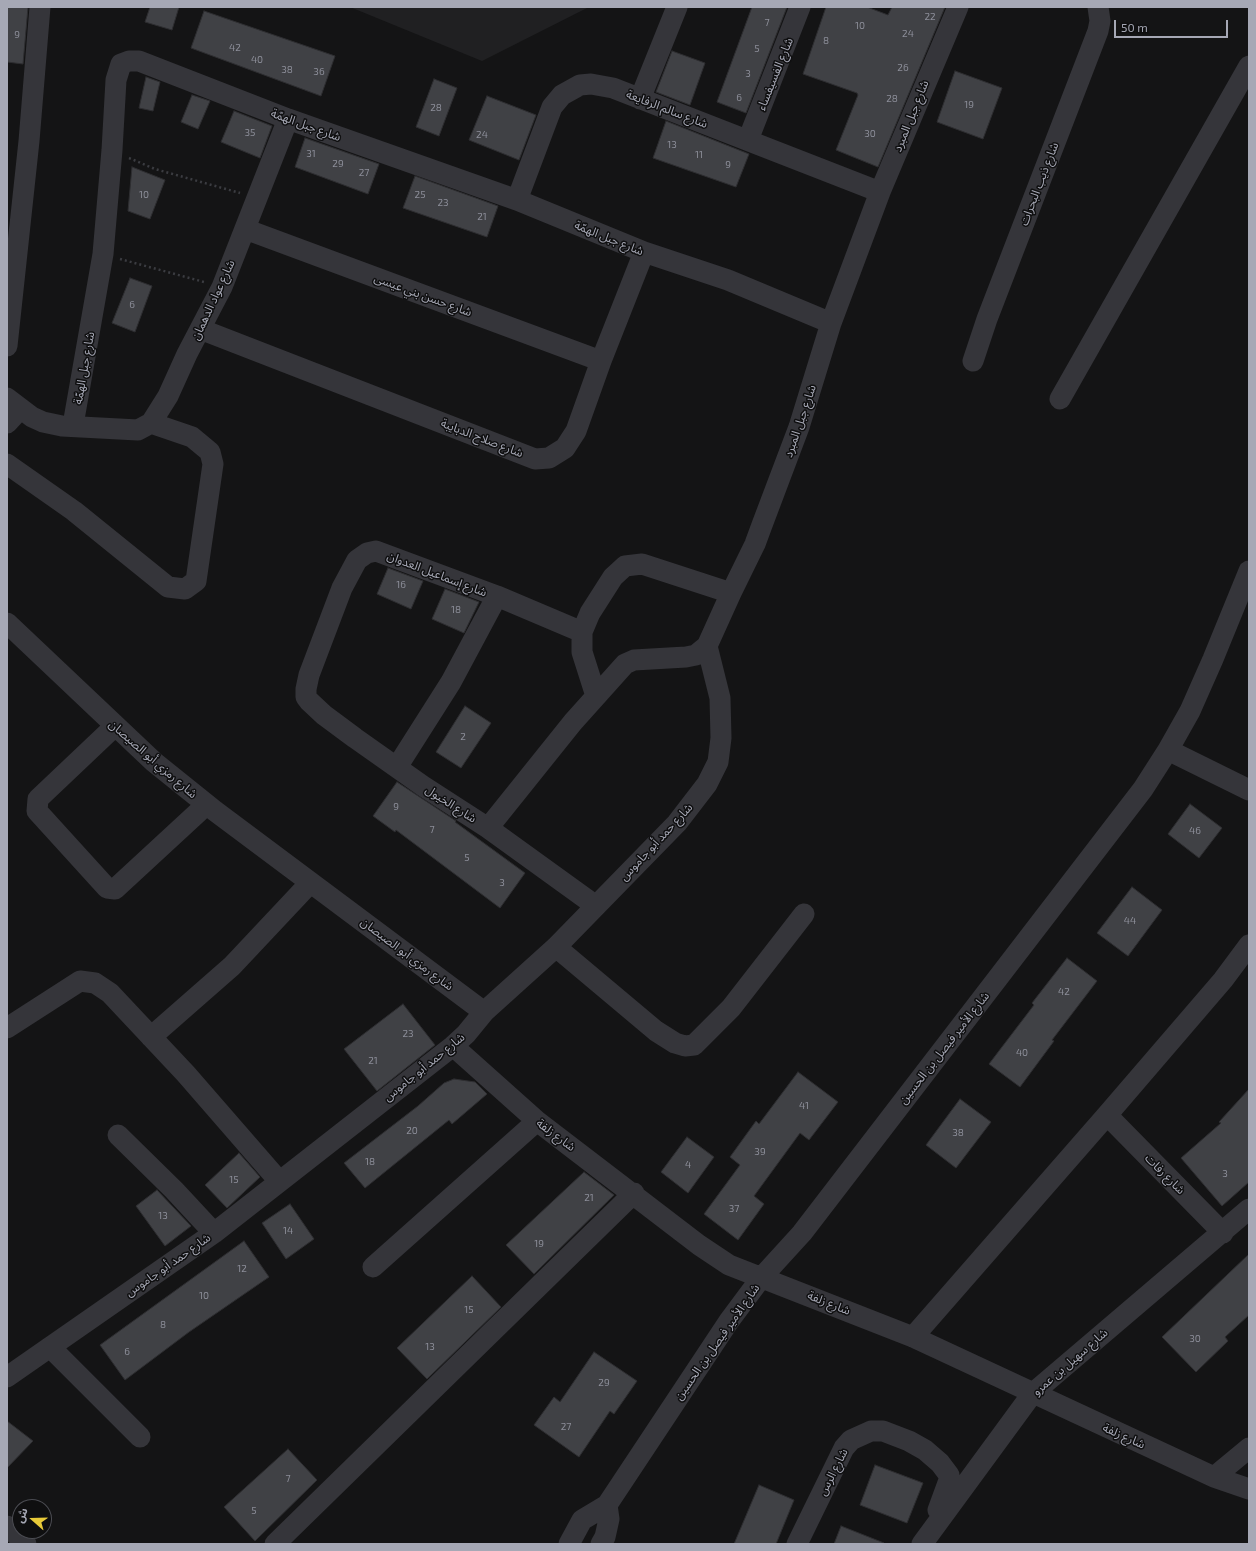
<!DOCTYPE html>
<meta charset="utf-8">
<style>
body{margin:0}
#map{position:relative;width:1256px;height:1551px;overflow:hidden;background:#141415;font-family:"Exo 2","Noto Sans Arabic",sans-serif}
canvas{display:block}
.frame{position:absolute;inset:0;border:8px solid #a6a8b5;pointer-events:none}
.north{position:absolute;left:12px;top:1499px;width:40px;height:40px;box-sizing:border-box;background:#0f0f10;border:1px solid #4b4c52;border-radius:50%;rotate:290deg;font-size:11px;font-weight:700;line-height:16px;text-align:center;color:#a6a8b5}
.north::after{content:'';display:block;margin:auto;width:14px;height:18px;background:#e8ca39;clip-path:polygon(50% 0,100% 100%,50% 72%,0 100%)}
.scale{position:absolute;left:1114px;top:20px;width:114px;height:18px;box-sizing:border-box;border:2px solid #a6a8b5;border-top:0;padding-left:5px;font-size:12px;line-height:14px;white-space:nowrap;color:#a6a8b5;-webkit-text-stroke:3px #0f0f10;paint-order:stroke}
</style>
<div id="map">
<canvas width="1256" height="1551"></canvas>
<div class="frame"></div>
<div class="north">ش</div>
<div class="scale">50 m</div>
</div>
<script>
const g = document.querySelector('canvas').getContext('2d');
g.lineJoin = 'round';
function fillPath(path, color) {
  g.fillStyle = color;
  g.fill(path, 'evenodd');
}
function poly(rows) {
  const path = new Path2D();
  for (const r of rows) {
    path.moveTo(r[0], r[1]);
    for (let i = 2; i < r.length; i += 2) path.lineTo(r[i], r[i + 1]);
  }
  return path;
}
function strokePath(path, color, width, dash) {
  g.strokeStyle = color;
  g.lineWidth = width;
  g.lineCap = dash ? 'butt' : 'round';
  g.setLineDash(dash || []);
  g.stroke(path);
}
function drawText(font, color, halo, rows, align = 'center') {
  g.font = font + ' "Exo 2","Noto Sans Arabic",sans-serif';
  g.lineWidth = 3;
  g.setLineDash([]);
  g.textBaseline = 'middle';
  g.strokeStyle = halo;
  g.fillStyle = color;
  for (const [text, x, y, turn = 0] of rows) {
    g.save();
    g.translate(x, y);
    g.rotate((+turn || 0) * Math.PI / 180);
    g.textAlign = isNaN(turn) ? turn : align;
    if (halo) g.strokeText(text, 0, 0);
    g.fillText(text, 0, 0);
    g.restore();
  }
}
const built = poly([
 [350,7,589,7,482,61]
]);
const building = poly([
 [7,7,28,7,23,64,7,62,7,7],
 [150,7,179,7,172,30,145,22,150,7],
 [752,7,787,7,746,113,717,102,752,7],
 [826,7,867,7,888,15,892,7,945,7,878,167,836,150,858,95,857,93,803,74,826,7],
 [204,11,335,56,321,96,191,48,204,11],
 [672,51,705,63,690,105,656,92,672,51],
 [955,71,1002,88,983,139,937,122,955,71],
 [146,77,160,82,153,111,139,108,146,77],
 [434,79,457,88,439,136,416,127,434,79],
 [192,95,210,101,198,129,181,122,192,95],
 [487,96,536,115,519,160,469,140,487,96],
 [234,111,272,126,260,158,221,142,234,111],
 [666,121,749,154,736,187,653,158,666,121],
 [305,138,379,164,368,194,295,167,305,138],
 [132,167,165,180,150,219,128,211,132,167],
 [415,176,498,206,487,237,403,208,415,176],
 [130,278,152,286,135,332,112,323,130,278],
 [388,568,423,581,411,609,377,594,388,568],
 [445,589,479,602,464,633,432,619,445,589],
 [465,706,491,723,461,768,436,752,465,706],
 [397,782,456,821,455,822,525,873,500,908,396,830,395,832,373,816,397,782],
 [1190,804,1222,828,1199,858,1168,834,1190,804],
 [1132,887,1162,910,1128,956,1097,933,1132,887],
 [1067,958,1097,981,1052,1040,1054,1041,1020,1087,989,1064,1034,1005,1032,1003,1067,958],
 [403,1004,435,1045,377,1091,344,1049,403,1004],
 [798,1072,838,1102,809,1140,800,1133,754,1196,764,1204,738,1240,704,1214,740,1165,730,1157,756,1121,759,1124,798,1072],
 [454,1079,475,1082,487,1094,452,1124,449,1120,365,1188,344,1163,418,1106,444,1083,454,1079],
 [1249,1089,1249,1182,1222,1206,1181,1158,1221,1123,1219,1122,1249,1089],
 [960,1099,991,1122,956,1168,926,1145,960,1099],
 [687,1137,714,1157,688,1193,661,1172,687,1137],
 [239,1153,260,1177,227,1208,205,1185,239,1153],
 [584,1172,614,1195,534,1274,506,1245,584,1172],
 [157,1190,191,1226,165,1246,136,1206,157,1190],
 [290,1204,314,1239,286,1259,262,1223,290,1204],
 [244,1241,269,1277,189,1332,125,1380,100,1345,244,1241],
 [1249,1254,1249,1315,1225,1337,1228,1341,1196,1372,1162,1337,1249,1254],
 [472,1276,501,1307,427,1379,397,1348,472,1276],
 [594,1352,637,1381,614,1414,610,1411,579,1457,534,1425,554,1397,560,1402,594,1352],
 [7,1421,33,1441,7,1468,7,1421],
 [288,1449,317,1480,255,1541,224,1507,288,1449],
 [875,1465,923,1483,907,1523,860,1505,875,1465],
 [759,1485,794,1500,776,1544,734,1544,759,1485],
 [841,1526,884,1543,884,1544,834,1544,841,1526]
]);
const path = poly([
 [129,158,155,169,240,193],
 [120,259,204,282]
]);
const minor = poly([
 [640,99,677,7],
 [748,140,800,7],
 [517,200,552,107,562,95,580,85,591,84,613,88,880,192],
 [245,229,601,361],
 [200,329,535,459,549,458,565,448,576,431,601,361,644,252],
 [7,346,29,141,40,7],
 [973,361,987,319,1098,31,1100,21,1098,7],
 [7,398,32,417,43,422,62,426,138,430,151,423,168,396,187,354,222,287,288,119],
 [1060,399,1249,66],
 [7,423,20,409],
 [73,425,103,254,112,150,116,80,121,64,129,61,139,61,288,119,517,200,644,252,728,280,831,323],
 [7,464,74,511,168,587,185,589,196,581,213,464,210,452,192,437,151,423],
 [497,596,582,632],
 [7,623,154,762,215,811,484,1012],
 [596,696,582,652,582,632,590,613,613,577,625,566,642,564,731,593,755,544,762,525,799,427,831,323,880,192,958,7],
 [115,726,38,799,37,811,107,888,115,889,206,805],
 [1168,750,1249,790],
 [397,767,451,682,497,596,376,551,367,553,357,560,342,588,309,675,306,689,306,697,309,701,324,715,355,738,423,786,488,828,596,906],
 [488,828,573,722,625,664,634,660,686,657,696,655,707,646,731,593],
 [556,947,656,1031,675,1043,685,1046,694,1045,731,1008,804,914],
 [7,1028,80,981,95,983,110,993,186,1074,279,1181],
 [151,1037,232,966,310,883],
 [453,1046,537,1121,699,1245,729,1265,913,1337,1214,1477,1249,1489],
 [1107,1115,1223,1233],
 [118,1135,174,1190,214,1233],
 [373,1267,537,1121],
 [913,1337,1107,1115,1223,980,1249,945],
 [50,1347,140,1437],
 [7,1377,214,1233,453,1046,466,1034,484,1012,556,947,677,823,707,784,718,762,721,738,720,698,707,646],
 [1214,1477,1249,1448],
 [7,1526,26,1544],
 [275,1544,634,1193],
 [569,1544,582,1520,607,1505,729,1321,761,1278,802,1233,1143,789,1168,750,1190,711,1213,659,1249,571],
 [601,1544,605,1537,609,1519,607,1505],
 [797,1544,844,1448,851,1440,871,1431,883,1431,909,1441,925,1450,940,1463,949,1475,949,1480,938,1510],
 [922,1544,1032,1394,1249,1209]
]);
const numberNames = [
 ["22",930,17],
 ["7",767,23],
 ["10",860,26],
 ["24",908,34],
 ["9",17,35],
 ["8",826,41],
 ["42",235,48],
 ["5",757,49],
 ["40",257,60],
 ["26",903,68],
 ["38",287,70],
 ["36",319,72],
 ["3",748,74],
 ["6",739,98],
 ["28",892,99],
 ["19",969,105],
 ["28",436,108],
 ["35",250,133],
 ["30",870,134],
 ["24",482,135],
 ["13",672,145],
 ["31",311,154],
 ["11",699,155],
 ["29",338,164],
 ["9",728,165],
 ["27",364,173],
 ["10",144,195],
 ["25",420,195],
 ["23",443,203],
 ["21",482,217],
 ["6",132,305],
 ["16",401,585],
 ["18",456,610],
 ["2",463,737],
 ["9",396,807],
 ["7",432,830],
 ["46",1195,831],
 ["5",467,858],
 ["3",502,883],
 ["44",1130,921],
 ["42",1064,992],
 ["23",408,1034],
 ["40",1022,1053],
 ["21",373,1061],
 ["41",804,1106],
 ["20",412,1131],
 ["38",958,1133],
 ["39",760,1152],
 ["18",370,1162],
 ["4",688,1165],
 ["3",1225,1174],
 ["15",234,1180],
 ["21",589,1198],
 ["37",734,1209],
 ["13",163,1216],
 ["14",288,1231],
 ["19",539,1244],
 ["12",242,1269],
 ["10",204,1296],
 ["15",469,1310],
 ["8",163,1325],
 ["30",1195,1339],
 ["13",430,1347],
 ["6",127,1352],
 ["29",604,1383],
 ["27",566,1427],
 ["7",288,1479],
 ["5",254,1511]
];
const streetNames = [
 ["شارع الفسيفساء",775,74,-68],
 ["شارع سالم الرفايعة",667,109,21],
 ["شارع جبل المبرد",911,116,-68],
 ["شارع جبل الهمّة",306,125,20],
 ["شارع ذيب البحرات",1039,184,-69],
 ["شارع جبل الهمّة",609,238,22],
 ["شارع حسن بني عيسى",423,295,20],
 ["شارع عواد الدهمان",213,300,-65],
 ["شارع جبل الهمّة",84,368,-80],
 ["شارع جبل المبرد",800,421,-71],
 ["شارع صلاح الدبايبة",482,438,21],
 ["شارع إسماعيل العدوان",437,574,21],
 ["شارع رمزي أبو الصيصان",153,759,41],
 ["شارع الخيول",451,804,33],
 ["شارع حمد أبو جاموس",656,842,-47],
 ["شارع رمزي أبو الصيصان",407,954,37],
 ["شارع الأمير فيصل بن الحسين",944,1048,-52],
 ["شارع حمد أبو جاموس",424,1067,-39],
 ["شارع زلفة",556,1135,37],
 ["شارع رفات",1165,1174,45],
 ["شارع حمد أبو جاموس",168,1265,-35],
 ["شارع زلفة",829,1303,22],
 ["شارع الأمير فيصل بن الحسين",717,1342,-55],
 ["شارع سهيل بن عمرو",1070,1362,-41],
 ["شارع زلفة",1124,1436,24],
 ["شارع الرس",833,1472,-63]
];
fillPath(built, '#202022');
fillPath(building, '#404145');
strokePath(building, '#2e2e31', 1);
strokePath(path, '#3b3c41', 2.5, [2, 3]);
strokePath(minor, '#35353a', 21);
drawText('10px', '#8c8e99', null, numberNames);
drawText('12px', '#a6a8b5', '#0f0f10', streetNames);
</script>
